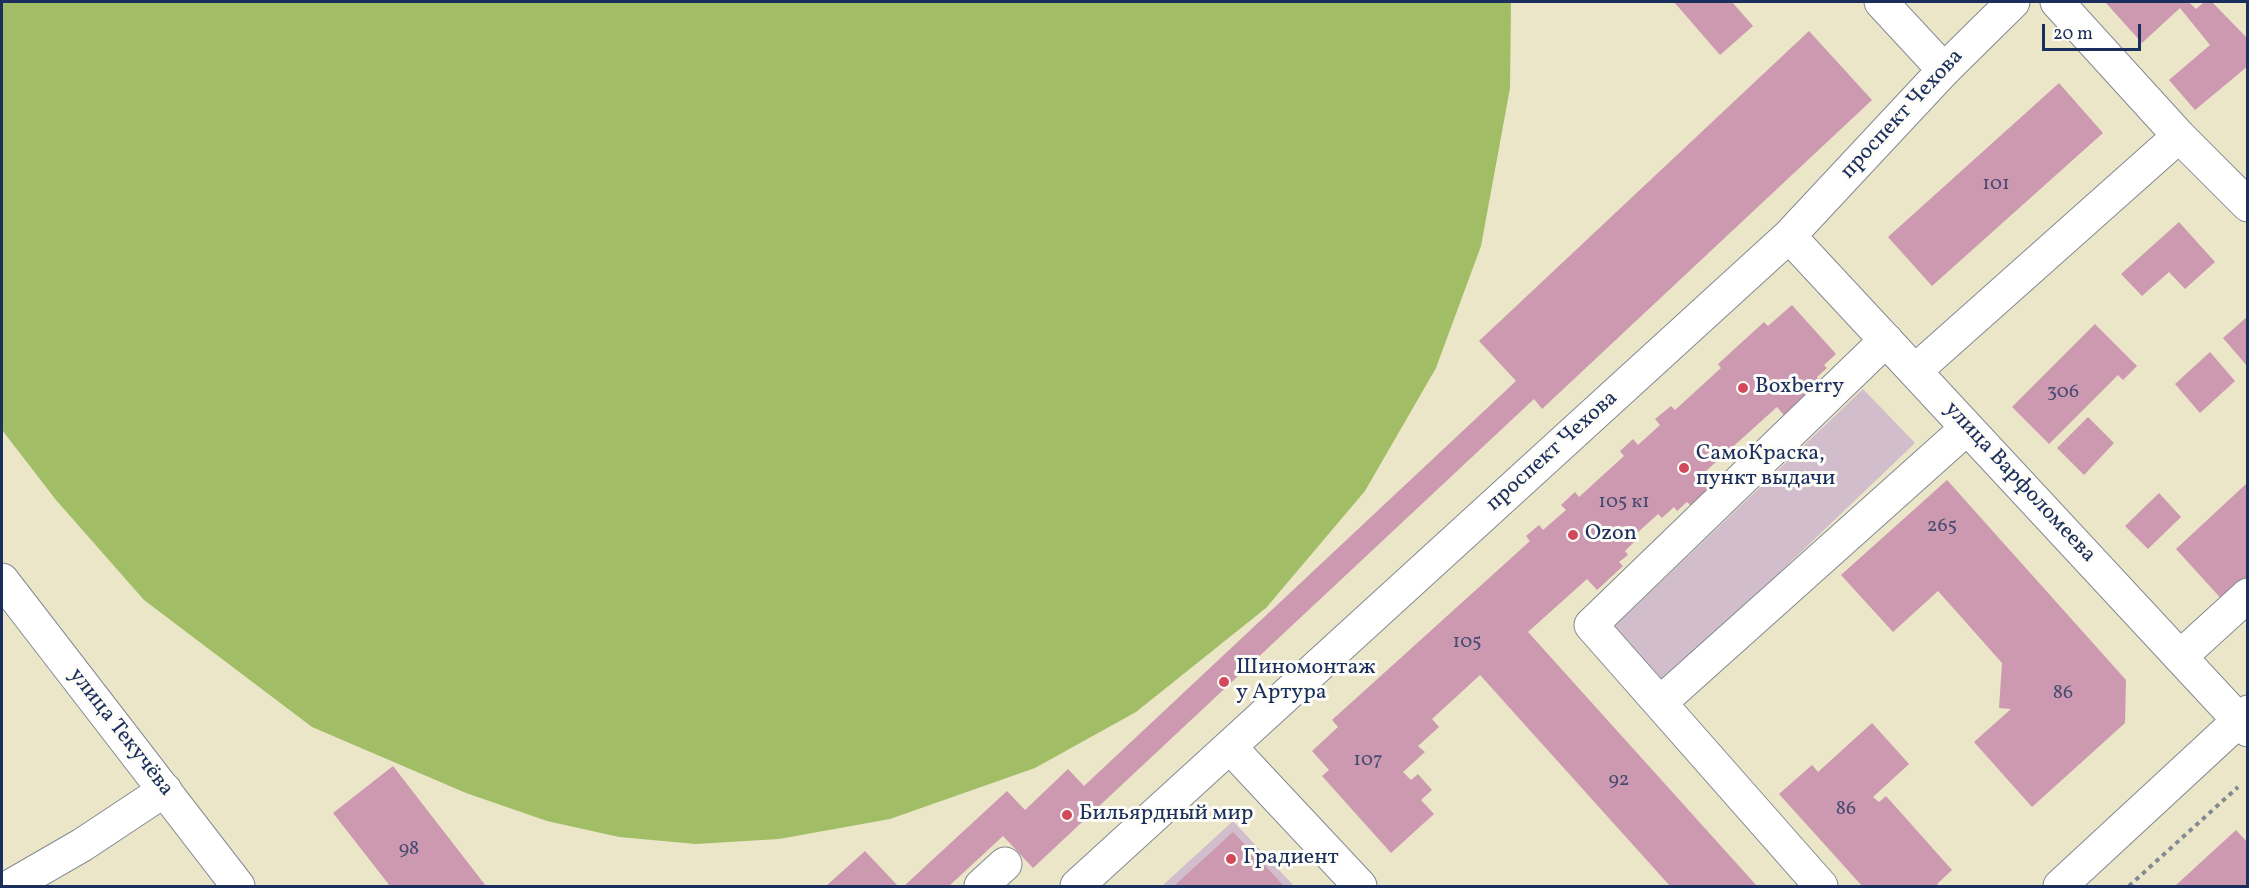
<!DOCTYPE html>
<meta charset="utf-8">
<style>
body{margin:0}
#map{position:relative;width:2249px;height:888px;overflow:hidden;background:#ebe6c8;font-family:Vollkorn,serif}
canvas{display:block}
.frame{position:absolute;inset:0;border:3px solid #1b2f5e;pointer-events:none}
.scale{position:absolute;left:2042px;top:24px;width:99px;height:27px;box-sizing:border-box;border:3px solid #1b2f5e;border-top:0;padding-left:8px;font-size:18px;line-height:21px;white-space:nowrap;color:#1b2f5e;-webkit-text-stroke:4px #fdfcf7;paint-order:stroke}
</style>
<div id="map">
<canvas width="2249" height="888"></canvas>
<div class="frame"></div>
<div class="scale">20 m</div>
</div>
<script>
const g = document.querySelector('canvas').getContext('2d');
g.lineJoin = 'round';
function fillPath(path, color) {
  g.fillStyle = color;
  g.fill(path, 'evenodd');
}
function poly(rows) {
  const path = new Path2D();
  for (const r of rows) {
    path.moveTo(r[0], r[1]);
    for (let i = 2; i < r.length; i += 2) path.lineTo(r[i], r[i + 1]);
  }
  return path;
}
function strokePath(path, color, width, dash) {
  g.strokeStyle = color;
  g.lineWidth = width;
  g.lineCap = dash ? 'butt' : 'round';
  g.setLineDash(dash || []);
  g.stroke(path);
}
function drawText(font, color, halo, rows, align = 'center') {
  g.font = font + ' Vollkorn,serif';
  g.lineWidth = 6;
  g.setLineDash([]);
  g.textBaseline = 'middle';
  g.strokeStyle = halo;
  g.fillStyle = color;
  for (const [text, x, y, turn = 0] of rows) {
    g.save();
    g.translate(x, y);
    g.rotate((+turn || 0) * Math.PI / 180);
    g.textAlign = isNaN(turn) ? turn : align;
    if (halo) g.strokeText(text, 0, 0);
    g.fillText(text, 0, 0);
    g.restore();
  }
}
const industrial = poly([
 [1863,389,1915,443,1646,700,1594,646],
 [1233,821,1294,886,1162,886]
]);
const green = poly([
 [2,2,1511,2,1510,88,1481,246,1436,368,1365,491,1266,608,1136,712,1035,768,890,819,779,839,696,844,619,837,547,821,466,793,312,727,144,600,56,500,2,430]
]);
const building = poly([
 [1674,2,1732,2,1753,26,1720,55],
 [2105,2,2189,2,2196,9,2204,2,2212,2,2248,39,2248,66,2195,110,2169,80,2210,45,2180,8,2142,43],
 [1809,31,1872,100,1542,409,1534,399,1033,868,1003,836,949,886,904,886,1007,791,1025,810,1068,769,1084,786,1516,381,1479,341],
 [2059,83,2103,133,1932,286,1888,237],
 [2179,222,2215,262,2185,289,2169,272,2142,296,2121,274],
 [1792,305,1836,354,1824,365,1827,368,1817,377,1821,382,1787,419,1777,407,1706,471,1716,483,1691,506,1687,502,1677,511,1674,507,1662,518,1658,514,1635,535,1638,538,1625,551,1628,555,1619,562,1623,566,1597,590,1587,579,1528,632,1757,886,1670,886,1480,675,1432,719,1439,727,1418,746,1425,752,1403,772,1411,780,1418,774,1432,790,1421,800,1434,814,1391,853,1322,776,1329,770,1312,751,1338,727,1332,720,1530,541,1526,536,1539,525,1543,530,1566,510,1561,505,1575,492,1579,497,1624,456,1620,451,1633,439,1638,445,1660,425,1655,419,1671,406,1675,410,1721,368,1718,364,1764,322,1768,326],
 [2248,316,2248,367,2223,338],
 [2095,324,2137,366,2123,380,2118,375,2049,444,2012,407],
 [2210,352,2235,381,2200,413,2175,384],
 [2088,417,2114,443,2084,475,2057,448],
 [1947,480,2126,680,2125,723,2032,807,1974,742,2011,709,1999,708,2002,663,1938,591,1893,632,1841,575],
 [2246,484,2248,584,2226,604,2176,549],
 [2159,493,2181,517,2148,549,2125,526],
 [1872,723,1909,764,1873,797,1879,802,1886,796,1952,870,1937,884,1940,886,1862,886,1779,794,1812,765,1818,772],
 [393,766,486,886,390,886,333,813],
 [2236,830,2248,843,2248,886,2175,886],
 [1233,832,1284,886,1174,886],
 [865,851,898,886,826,886]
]);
const path = poly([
 [2129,886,2238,787]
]);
const minor = poly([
 [2057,2,2179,136,2248,205],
 [1944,70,2013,2],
 [1915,371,2179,136],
 [2180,657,2248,595],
 [1661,702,1967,428],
 [1230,747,1360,886],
 [11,886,82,845,165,790],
 [981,886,1005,864],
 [1821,886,1591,625,1886,340]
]);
const major = poly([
 [1789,236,2248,730],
 [2,580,238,886],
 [1077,886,1789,236,1944,70,1881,2],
 [2060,886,2248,712]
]);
const markers = [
 [1743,388,6,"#d1495b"],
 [1684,468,6,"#d1495b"],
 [1573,535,6,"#d1495b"],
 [1224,682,6,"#d1495b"],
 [1067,815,6,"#d1495b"],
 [1231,859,6,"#d1495b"]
];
const numberNames = [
 ["101",1996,185],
 ["306",2063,393],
 ["105 к1",1624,503],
 ["265",1942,527],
 ["105",1467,643],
 ["86",2063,694],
 ["107",1368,761],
 ["92",1619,781],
 ["86",1846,810],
 ["98",409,850]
];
const streetNames = [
 ["проспект Чехова",1903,115,-47],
 ["проспект Чехова",1553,452,-42],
 ["улица Варфоломеева",2019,483,47],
 ["улица Текучёва",120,733,52]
];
const poiNames = [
 ["Boxberry",1755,388],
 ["СамоКраска,",1696,455],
 ["пункт выдачи",1696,480],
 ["Ozon",1585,535],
 ["Шиномонтаж",1236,669],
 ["у Артура",1236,694],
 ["Бильярдный мир",1079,815],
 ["Градиент",1243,859]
];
fillPath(industrial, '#d1bdcb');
fillPath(green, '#a1be66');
fillPath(building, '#cc99b0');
strokePath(minor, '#838a93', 35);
strokePath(major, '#838a93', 35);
strokePath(path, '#838a93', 4, [4.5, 4.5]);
strokePath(minor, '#fff', 33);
strokePath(major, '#fff', 33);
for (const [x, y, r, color] of markers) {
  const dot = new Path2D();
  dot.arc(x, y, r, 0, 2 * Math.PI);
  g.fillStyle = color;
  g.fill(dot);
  strokePath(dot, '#fdfcf7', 2);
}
drawText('20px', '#474a72', null, numberNames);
drawText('22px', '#1b2f5e', '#fdfcf7', streetNames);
drawText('22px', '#1b2f5e', '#fdfcf7', poiNames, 'left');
</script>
